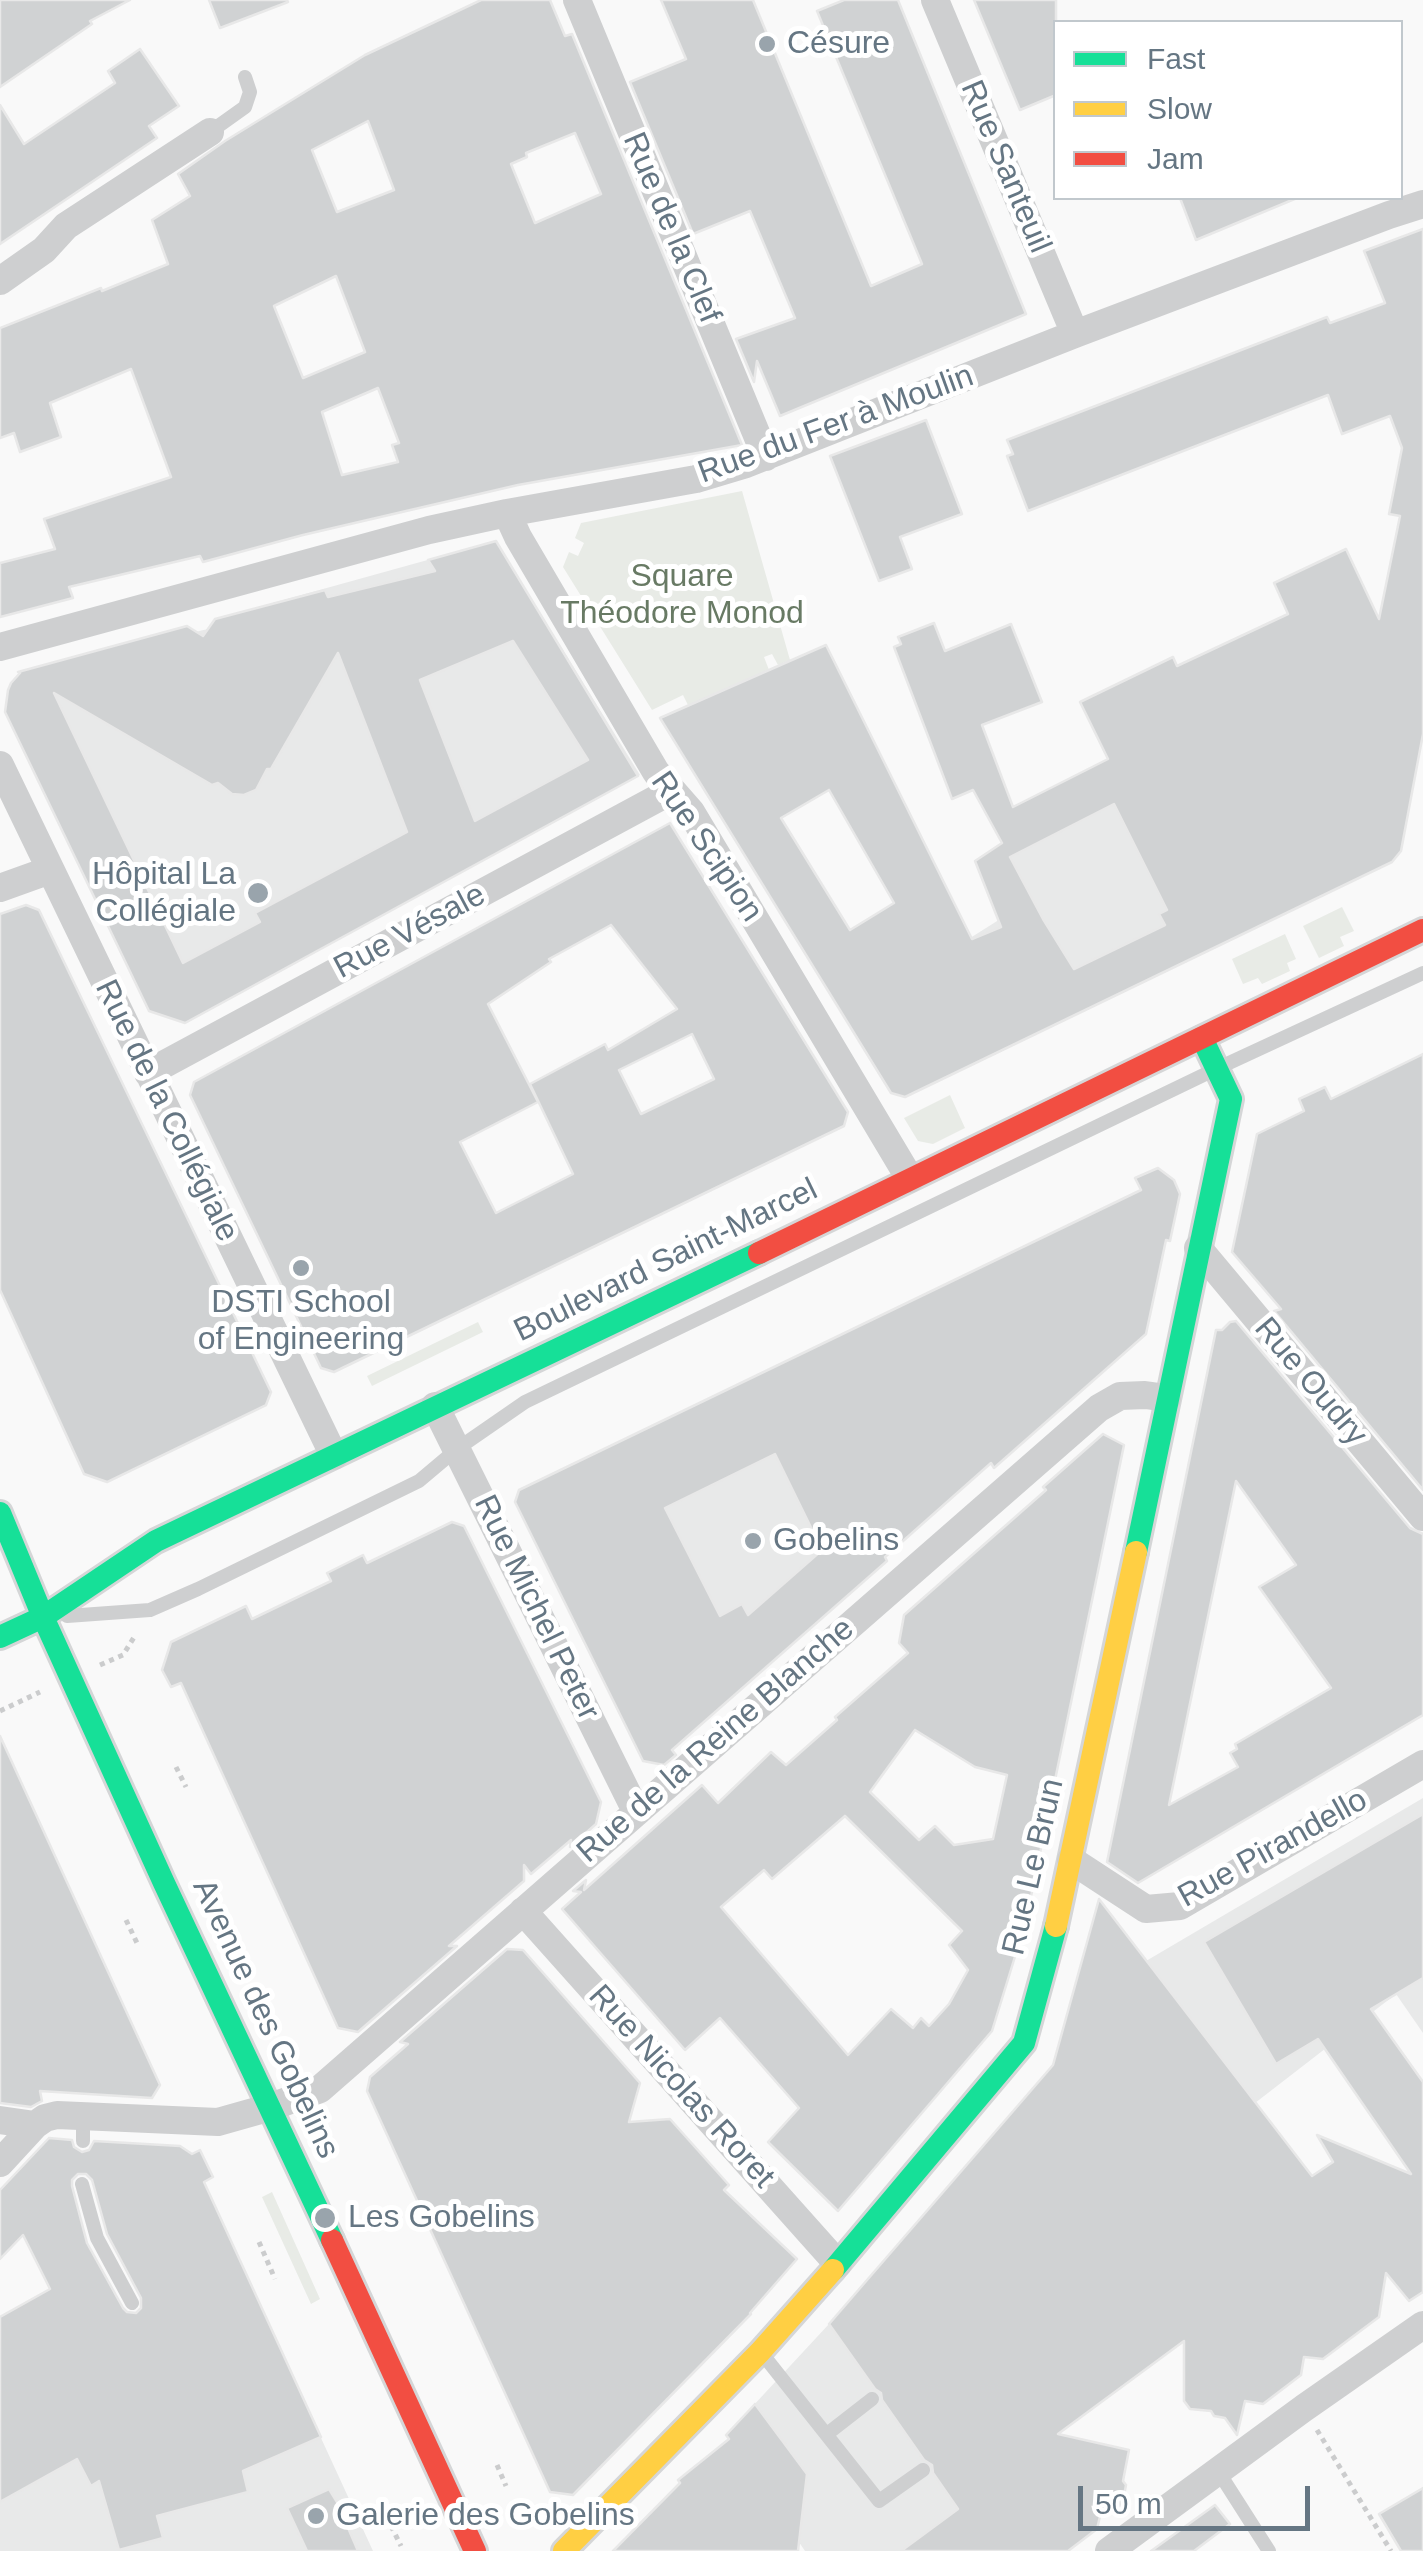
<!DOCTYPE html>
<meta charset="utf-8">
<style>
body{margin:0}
#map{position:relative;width:1423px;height:2551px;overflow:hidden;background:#f9f9f9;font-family:Helvetica,sans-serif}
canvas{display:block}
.legend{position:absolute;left:1053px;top:20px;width:350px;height:180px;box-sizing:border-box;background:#fff;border:2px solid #c1c8cd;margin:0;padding:12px 18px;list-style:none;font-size:30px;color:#657683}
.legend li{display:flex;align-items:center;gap:20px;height:50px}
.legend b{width:50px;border:2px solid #c1c8cd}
.scale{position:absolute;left:1078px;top:2486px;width:232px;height:45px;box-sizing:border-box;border:5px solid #657683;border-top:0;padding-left:12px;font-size:30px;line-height:35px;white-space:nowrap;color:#657683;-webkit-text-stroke:8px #fff;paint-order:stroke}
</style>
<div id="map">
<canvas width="1423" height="2551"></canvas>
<ul class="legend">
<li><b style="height:12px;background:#16e098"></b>Fast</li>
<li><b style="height:12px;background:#ffcf43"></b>Slow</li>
<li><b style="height:12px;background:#f24e42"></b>Jam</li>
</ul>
<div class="scale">50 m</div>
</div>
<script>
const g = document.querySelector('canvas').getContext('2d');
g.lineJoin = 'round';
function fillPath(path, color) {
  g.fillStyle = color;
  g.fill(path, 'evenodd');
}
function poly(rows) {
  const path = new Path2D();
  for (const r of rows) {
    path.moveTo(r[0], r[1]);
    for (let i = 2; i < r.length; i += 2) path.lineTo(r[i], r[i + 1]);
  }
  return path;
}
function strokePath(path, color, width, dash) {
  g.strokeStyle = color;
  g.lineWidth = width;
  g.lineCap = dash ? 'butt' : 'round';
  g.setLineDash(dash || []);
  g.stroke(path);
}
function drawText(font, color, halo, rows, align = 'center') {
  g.font = font + ' Helvetica,sans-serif';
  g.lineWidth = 10;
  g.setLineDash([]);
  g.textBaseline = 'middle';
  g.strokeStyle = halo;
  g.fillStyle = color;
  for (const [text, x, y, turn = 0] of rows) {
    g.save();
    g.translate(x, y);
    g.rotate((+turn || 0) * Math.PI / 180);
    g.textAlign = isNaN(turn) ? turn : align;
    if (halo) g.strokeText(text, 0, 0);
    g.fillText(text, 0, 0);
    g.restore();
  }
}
const built = poly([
 [496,541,640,775,185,1023,149,1011,5,713,10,711,7,698,11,683,23,671,208,629,215,619],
 [1135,745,1230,941,973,1065,921,969,1032,899,989,820],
 [792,1359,836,1484,887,1561,722,1706,588,1457],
 [1423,1798,1423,2033,1396,1994,1255,2103,1347,2221,901,2551,805,2551,726,2435,829,2324,1146,1961],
 [298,2388,373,2551,0,2551,0,2409]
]);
const green = poly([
 [742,491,790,660,778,665,772,654,764,657,769,670,688,705,683,695,652,710,563,567,569,552,578,556,584,543,575,538,581,523],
 [1342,907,1354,931,1340,937,1344,946,1319,958,1303,926],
 [1285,934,1296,959,1287,963,1290,971,1262,984,1258,978,1243,984,1232,959],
 [950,1095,965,1128,933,1144,918,1141,904,1118],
 [478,1322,483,1332,372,1386,367,1376],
 [272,2192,320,2299,311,2304,262,2197]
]);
const building = poly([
 [0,0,130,0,90,21,92,24,0,87,0,0],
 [209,0,287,0,288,2,220,28,209,0],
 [481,0,550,0,565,36,572,34,742,445,518,485,303,535,203,562,200,556,69,587,73,598,0,617,0,563,55,549,44,519,171,477,131,369,50,403,61,437,20,452,14,433,0,438,0,328,101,288,102,291,168,264,152,220,190,196,178,174,225,141,365,55,481,0],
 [368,121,394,190,337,212,312,150,368,121],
 [575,133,601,194,535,223,511,164,527,157,526,153,575,133],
 [336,276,365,352,303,378,274,306,336,276],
 [378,388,399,443,392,445,398,462,342,475,322,412,378,388],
 [661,0,753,0,871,286,922,264,817,11,844,0,898,0,1026,314,780,416,757,361,754,382,736,339,795,318,750,211,693,234,630,82,686,59,661,0],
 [974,0,1056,0,1056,95,1020,110,974,0],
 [140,49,179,106,149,126,157,138,0,244,0,105,24,144,115,83,108,71,140,49],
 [1180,198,1297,198,1196,240,1180,198],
 [1423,229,1423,734,1401,851,1392,862,905,1097,891,1093,660,718,826,645,972,939,1001,927,975,861,1002,843,973,790,952,799,894,647,901,644,898,637,934,623,945,651,1011,624,1042,702,982,725,1013,807,1108,759,1080,702,1173,657,1177,666,1288,614,1274,583,1346,549,1379,619,1400,516,1389,514,1402,448,1390,416,1342,434,1328,395,1028,511,1007,456,1013,454,1007,440,1327,317,1330,323,1385,303,1364,251,1423,229],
 [829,790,894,903,850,930,781,818,829,790],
 [1114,804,1167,910,1159,914,1165,925,1074,969,1043,919,1010,857,1114,804],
 [926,420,962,514,900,537,912,569,879,581,830,456,926,420],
 [496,541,638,776,185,1023,149,1011,5,712,8,690,11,683,20,673,18,672,187,626,203,636,215,619,325,590,328,597,435,571,428,560,496,541],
 [513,641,588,760,475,821,420,680,513,641],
 [338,653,407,832,255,913,260,922,183,963,54,693,212,785,218,783,232,794,244,795,256,790,267,769,271,769,338,653],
 [670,823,848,1112,844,1126,334,1372,321,1368,190,1095,194,1082,670,823],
 [611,925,677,1009,608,1050,605,1044,530,1084,573,1174,496,1213,460,1142,538,1102,488,1004,551,962,549,959,611,925],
 [692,1034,714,1079,641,1114,619,1070,692,1034],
 [26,905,39,910,271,1392,266,1405,107,1482,84,1474,0,1290,0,914,26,905],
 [1423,1054,1423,1490,1274,1311,1281,1309,1232,1252,1257,1134,1304,1111,1299,1099,1325,1087,1331,1099,1423,1054],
 [1158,1168,1174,1180,1180,1194,1170,1241,1166,1240,1146,1334,994,1468,991,1463,885,1557,887,1561,672,1750,676,1755,664,1765,643,1761,515,1502,519,1490,1141,1190,1135,1178,1158,1168],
 [775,1454,822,1550,748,1615,742,1604,720,1616,665,1508,775,1454],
 [1236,1321,1410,1528,1423,1534,1423,1715,1138,1883,1107,1862,1216,1330,1222,1330,1230,1322,1236,1321],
 [1236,1481,1296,1565,1259,1587,1331,1688,1235,1744,1237,1749,1230,1753,1238,1767,1169,1805,1236,1481],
 [1103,1434,1124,1445,1026,1921,992,2031,838,2211,768,2142,799,2108,720,2018,685,2050,562,1909,581,1892,573,1891,586,1880,584,1890,702,1785,718,1803,771,1752,786,1765,837,1720,835,1717,908,1653,899,1643,904,1615,1046,1490,1043,1487,1103,1434],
 [915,1730,975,1767,1007,1775,993,1839,954,1845,935,1826,919,1840,870,1792,915,1730],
 [845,1816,962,1931,949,1945,968,1970,949,2004,929,2026,921,2018,913,2028,891,2009,848,2055,721,1907,764,1870,772,1879,845,1816],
 [452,1522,464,1526,601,1802,596,1824,570,1847,571,1840,531,1874,524,1865,524,1881,449,1946,457,1946,358,2032,338,2028,181,1683,171,1687,162,1670,171,1642,246,1606,252,1619,331,1581,327,1573,363,1555,367,1563,452,1522],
 [0,1736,160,2085,152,2098,40,2091,42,2101,31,2107,0,2103,0,1736],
 [1423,1814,1423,1978,1371,2009,1423,2082,1423,2292,1409,2301,1386,2273,1379,2317,1323,2359,1304,2357,1301,2375,1263,2404,1245,2401,1237,2435,1225,2418,1214,2416,1211,2411,1190,2409,1184,2401,1184,2341,1058,2434,1129,2450,1123,2481,1126,2485,1121,2512,1102,2508,1097,2529,1068,2551,901,2551,958,2509,933,2473,932,2465,924,2460,882,2400,881,2393,875,2389,829,2324,1053,2065,1099,1899,1312,2176,1333,2162,1317,2135,1411,2174,1318,2039,1276,2064,1204,1942,1423,1814],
 [507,1949,523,1950,640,2083,629,2122,670,2119,729,2185,724,2190,797,2259,750,2313,751,2314,573,2495,550,2492,367,2091,370,2077,408,2044,400,2042,507,1949],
 [49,2138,72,2140,74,2147,82,2152,89,2150,94,2141,180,2146,192,2154,200,2150,213,2177,204,2182,321,2437,243,2471,248,2492,157,2516,163,2538,119,2550,99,2481,91,2486,77,2459,0,2502,0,2317,50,2289,23,2235,0,2259,0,2190,49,2138],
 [78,2174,86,2174,92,2180,107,2234,141,2298,141,2308,136,2313,127,2312,123,2308,87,2243,72,2186,72,2180,78,2174],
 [755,2404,807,2474,798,2551,613,2551,680,2483,678,2480,729,2439,726,2435,755,2404],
 [1423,2488,1423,2551,1401,2551,1379,2514,1423,2488],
 [329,2489,337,2502,358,2551,307,2551,287,2508,329,2489],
 [1215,2505,1230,2524,1194,2551,1151,2551,1215,2505]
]);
const path = poly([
 [100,1665,123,1655,136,1634],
 [0,1711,40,1692],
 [176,1767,186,1787],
 [126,1920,137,1943],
 [259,2242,275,2279],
 [1317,2430,1391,2551],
 [497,2465,506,2486],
 [391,2526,401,2546]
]);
const lane = poly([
 [210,132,245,107,250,92,245,77],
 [67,1616,150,1610,198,1589,419,1481,457,1449,525,1402,1216,1069,1423,973],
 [83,2116,83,2141],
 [82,2184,97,2238,132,2303],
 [764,2356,879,2501,923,2470],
 [827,2434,872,2399],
 [1218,2471,1269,2551]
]);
const street = poly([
 [577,0,766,457],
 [935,0,1075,334],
 [0,281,44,250,66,226,210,132],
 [507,513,518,537,656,772,691,812,910,1179],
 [0,647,429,530,507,513,696,479,746,464,1075,334,1389,215,1423,204],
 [0,765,334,1456],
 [0,888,50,870],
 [148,1073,671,791],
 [1198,1248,1423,1517],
 [435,1406,636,1811],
 [1071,1860,1146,1909,1180,1906,1423,1764],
 [523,1911,838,2264],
 [0,2120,35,2125],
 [0,2163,35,2125,45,2118,57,2115,218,2122,271,2107,320,2089,1099,1408,1120,1396,1145,1395,1167,1398],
 [1109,2551,1304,2408,1423,2325]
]);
const fast = poly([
 [0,1513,43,1617,164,1883,332,2240],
 [1136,1552,1231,1099,1202,1038],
 [0,1637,43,1617,156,1541,759,1253],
 [833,2270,1024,2043,1056,1926]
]);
const slow = poly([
 [1056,1926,1136,1552],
 [564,2551,760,2352,833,2270]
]);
const jam = poly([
 [759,1253,1423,930],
 [332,2240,475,2551]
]);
const markers = [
 [767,44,10,"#99a4ac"],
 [258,893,12,"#99a4ac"],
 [301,1268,10,"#99a4ac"],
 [753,1541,10,"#99a4ac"],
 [325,2218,12,"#99a4ac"],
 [316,2516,10,"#99a4ac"]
];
const poiNames = [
 ["Césure",787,44],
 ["Hôpital La",236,875,"right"],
 ["Collégiale",236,912,"right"],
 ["DSTI School",301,1303,"center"],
 ["of Engineering",301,1340,"center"],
 ["Gobelins",773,1541],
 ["Les Gobelins",348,2218],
 ["Galerie des Gobelins",336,2516]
];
const streetNames = [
 ["Rue Santeuil",1005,167,67],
 ["Rue de la Clef",671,228,67],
 ["Rue du Fer à Moulin",836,425,-20],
 ["Rue Scipion",706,847,56],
 ["Rue Vésale",410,932,-28],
 ["Rue de la Collégiale",166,1111,64],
 ["Boulevard Saint-Marcel",666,1261,-26],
 ["Rue Oudry",1310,1382,50],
 ["Rue Michel Peter",536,1608,64],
 ["Rue de la Reine Blanche",716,1741,-41],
 ["Rue Pirandello",1273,1849,-29],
 ["Rue Le Brun",1034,1867,-77],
 ["Avenue des Gobelins",265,2019,65],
 ["Rue Nicolas Roret",681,2087,48]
];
const parkNames = [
 ["Square",682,577],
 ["Théodore Monod",682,614]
];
fillPath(built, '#e8e9e9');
fillPath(green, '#e8ebe6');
fillPath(building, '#d0d2d3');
strokePath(building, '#e8e8e8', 2.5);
strokePath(fast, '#d5d6d7', 28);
strokePath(slow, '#d5d6d7', 28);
strokePath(jam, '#d5d6d7', 28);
strokePath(path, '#cbcccd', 5, [5, 5]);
strokePath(lane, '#cecfd0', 14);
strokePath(street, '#cecfd0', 28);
strokePath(fast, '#16e098', 22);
strokePath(slow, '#ffcf43', 22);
strokePath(jam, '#f24e42', 22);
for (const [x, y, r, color] of markers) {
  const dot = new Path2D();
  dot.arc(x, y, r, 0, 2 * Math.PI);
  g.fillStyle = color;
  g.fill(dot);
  strokePath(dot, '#fff', 4);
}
drawText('32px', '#657683', '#fff', poiNames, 'left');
drawText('32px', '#657683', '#fff', streetNames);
drawText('32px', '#687a64', '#fff', parkNames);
</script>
